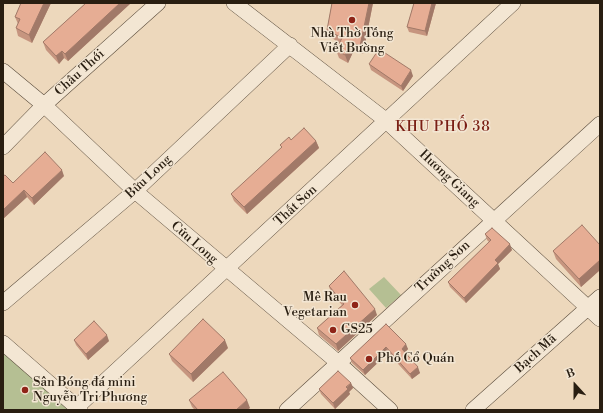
<!DOCTYPE html>
<meta charset="utf-8">
<style>
body{margin:0}
#map{position:relative;width:603px;height:413px;overflow:hidden;background:#edd8bc;font-family:"Libre Bodoni",serif}
canvas{display:block}
.frame{position:absolute;inset:0;border:4px solid #291e11;pointer-events:none}
.north{position:absolute;left:555px;top:365px;width:40px;height:40px;-webkit-text-stroke:3px #f3e6d3;paint-order:stroke;rotate:339deg;font-size:11px;font-weight:700;line-height:16px;text-align:center;color:#291e11}
.north::after{content:'';display:block;margin:auto;width:14px;height:18px;background:#291e11;clip-path:polygon(50% 0,100% 100%,50% 72%,0 100%)}
</style>
<div id="map">
<canvas width="603" height="413"></canvas>
<div class="frame"></div>
<div class="north">B</div>
</div>
<script>
const g = document.querySelector('canvas').getContext('2d');
g.lineJoin = 'round';
function fillPath(path, color) {
  g.fillStyle = color;
  g.fill(path, 'evenodd');
}
function poly(rows) {
  const path = new Path2D();
  for (const r of rows) {
    path.moveTo(r[0], r[1]);
    for (let i = 2; i < r.length; i += 2) path.lineTo(r[i], r[i + 1]);
  }
  return path;
}
function strokePath(path, color, width, dash) {
  g.strokeStyle = color;
  g.lineWidth = width;
  g.lineCap = dash ? 'butt' : 'round';
  g.setLineDash(dash || []);
  g.stroke(path);
}
function drawText(font, color, halo, rows, align = 'center') {
  g.font = font + ' "Libre Bodoni",serif';
  g.lineWidth = 3;
  g.setLineDash([]);
  g.textBaseline = 'middle';
  g.strokeStyle = halo;
  g.fillStyle = color;
  for (const [text, x, y, turn = 0] of rows) {
    g.save();
    g.translate(x, y);
    g.rotate((+turn || 0) * Math.PI / 180);
    g.textAlign = isNaN(turn) ? turn : align;
    if (halo) g.strokeText(text, 0, 0);
    g.fillText(text, 0, 0);
    g.restore();
  }
}
const green = poly([
 [384,277,401,295,386,308,369,289],
 [3,352,69,410,3,410]
]);
const minor = poly([
 [234,3,383,118,600,319],
 [3,71,44,105,135,191,335,360,390,410],
 [3,147,44,105,158,3],
 [3,303,135,191,290,45],
 [3,343,80,410],
 [77,407,513,3],
 [287,410,600,124],
 [473,410,600,297]
]);
const wall = poly([
 [21,3,51,3,32,43,18,36,16,28,18,24,15,17],
 [86,3,131,3,68,61,64,58,59,64,46,50,43,42],
 [332,3,373,3,363,54,354,50,348,63,339,58,336,50,340,43,330,37,327,30],
 [414,3,436,3,427,36,409,32,407,27],
 [369,64,413,76,403,91,371,70],
 [291,140,316,141,319,148,247,214,234,201,231,194,282,148,280,145],
 [3,176,13,183,64,176,34,205,27,197,3,219],
 [485,234,512,250,498,264,500,269,466,303,450,287,448,282,489,242,487,240],
 [600,245,600,270,581,287,556,259,553,251],
 [329,286,377,315,338,351,319,335,317,328,342,305,331,293],
 [386,324,408,349,405,352,420,373,412,379,388,353,365,375,352,363,350,358],
 [74,340,109,341,88,360,76,345],
 [228,348,193,382,172,361,169,354],
 [351,383,353,388,349,392,350,394,335,409,321,394,319,389],
 [189,400,250,408,247,410,195,410,192,407]
]);
const shadedWall = poly([
 [44,3,51,3,32,43,29,35],
 [120,3,131,3,68,61,65,54],
 [369,3,373,3,363,54,360,46],
 [432,3,436,3,427,36,425,31],
 [351,42,354,50,348,63,345,55],
 [62,51,64,58,59,64,56,56],
 [411,70,413,76,403,91,401,86],
 [316,141,319,148,247,214,244,207],
 [62,170,64,176,34,205,32,198],
 [24,190,27,197,3,219,3,210],
 [510,244,512,250,498,264,500,269,466,303,464,298,495,260],
 [600,260,600,270,581,287,579,279],
 [375,309,377,315,338,351,336,344],
 [107,335,109,341,88,360,86,354],
 [225,340,228,348,193,382,191,374],
 [406,344,408,349,404,354,402,349],
 [386,347,388,353,365,375,363,370],
 [418,367,420,373,412,379,410,374],
 [351,383,353,388,349,392,350,394,335,409,333,403],
 [247,400,250,408,247,410,236,410]
]);
const building = poly([
 [21,3,44,3,29,35,16,28,20,19,15,17,21,3],
 [86,3,120,3,65,54,62,51,56,56,43,42,86,3],
 [332,3,369,3,360,46,351,42,345,55,336,50,342,38,327,30,332,3],
 [414,3,432,3,425,31,407,27,414,3],
 [379,49,411,70,401,86,369,64,379,49],
 [304,128,316,141,244,207,231,194,282,147,280,145,289,137,291,140,304,128],
 [45,152,62,170,32,198,24,190,3,210,3,176,5,175,13,183,45,152],
 [582,225,600,245,600,260,579,279,553,251,582,225],
 [492,228,510,244,495,260,498,263,464,298,448,282,491,240,485,234,492,228],
 [344,271,375,309,336,344,317,328,344,304,329,286,344,271],
 [203,319,225,340,191,374,169,354,203,319],
 [94,321,107,335,86,354,74,340,94,321],
 [386,324,406,344,402,349,418,367,410,374,386,347,363,370,350,358,386,324],
 [338,371,351,383,346,387,348,389,333,403,319,389,338,371],
 [223,372,247,400,236,410,198,410,189,400,223,372]
]);
const markers = [
 [352,20,4,"#8f2418"],
 [355,305,4,"#8f2418"],
 [333,330,4,"#8f2418"],
 [369,359,4,"#8f2418"],
 [25,390,4,"#8f2418"]
];
const poiNames = [
 ["Nhà Thờ Tống",352,34,"center"],
 ["Viết Bường",352,49,"center"],
 ["Mê Rau",347,298,"right"],
 ["Vegetarian",347,313,"right"],
 ["GS25",341,330],
 ["Phố Cổ Quán",377,359],
 ["Sân Bóng đá mini",33,383],
 ["Nguyễn Tri Phương",33,398]
];
const streetNames = [
 ["Châu Thới",80,73,-42],
 ["Bửu Long",149,177,-43],
 ["Hương Giang",449,179,43],
 ["Thất Sơn",296,206,-43],
 ["Cửu Long",194,243,41],
 ["Trường Sơn",443,267,-43],
 ["Bạch Mã",536,354,-42]
];
const neighbourhoodNames = [
 ["KHU PHỐ 38",443,128]
];
fillPath(green, '#b5bf93');
strokePath(minor, '#5a4c3c', 16);
strokePath(minor, '#f3e6d3', 15);
fillPath(wall, '#c6957f');
fillPath(shadedWall, '#a17968');
fillPath(building, '#e6ad94');
strokePath(building, '#a17968', 1);
for (const [x, y, r, color] of markers) {
  const dot = new Path2D();
  dot.arc(x, y, r, 0, 2 * Math.PI);
  g.fillStyle = color;
  g.fill(dot);
  strokePath(dot, '#f3e6d3', 1.5);
}
drawText('13px', '#291e11', '#f3e6d3', poiNames, 'left');
drawText('13px', '#291e11', '#f3e6d3', streetNames);
g.letterSpacing = '1px';
drawText('14px', '#7a1f14', '#f3e6d3', neighbourhoodNames);
g.letterSpacing = '0px';
</script>
